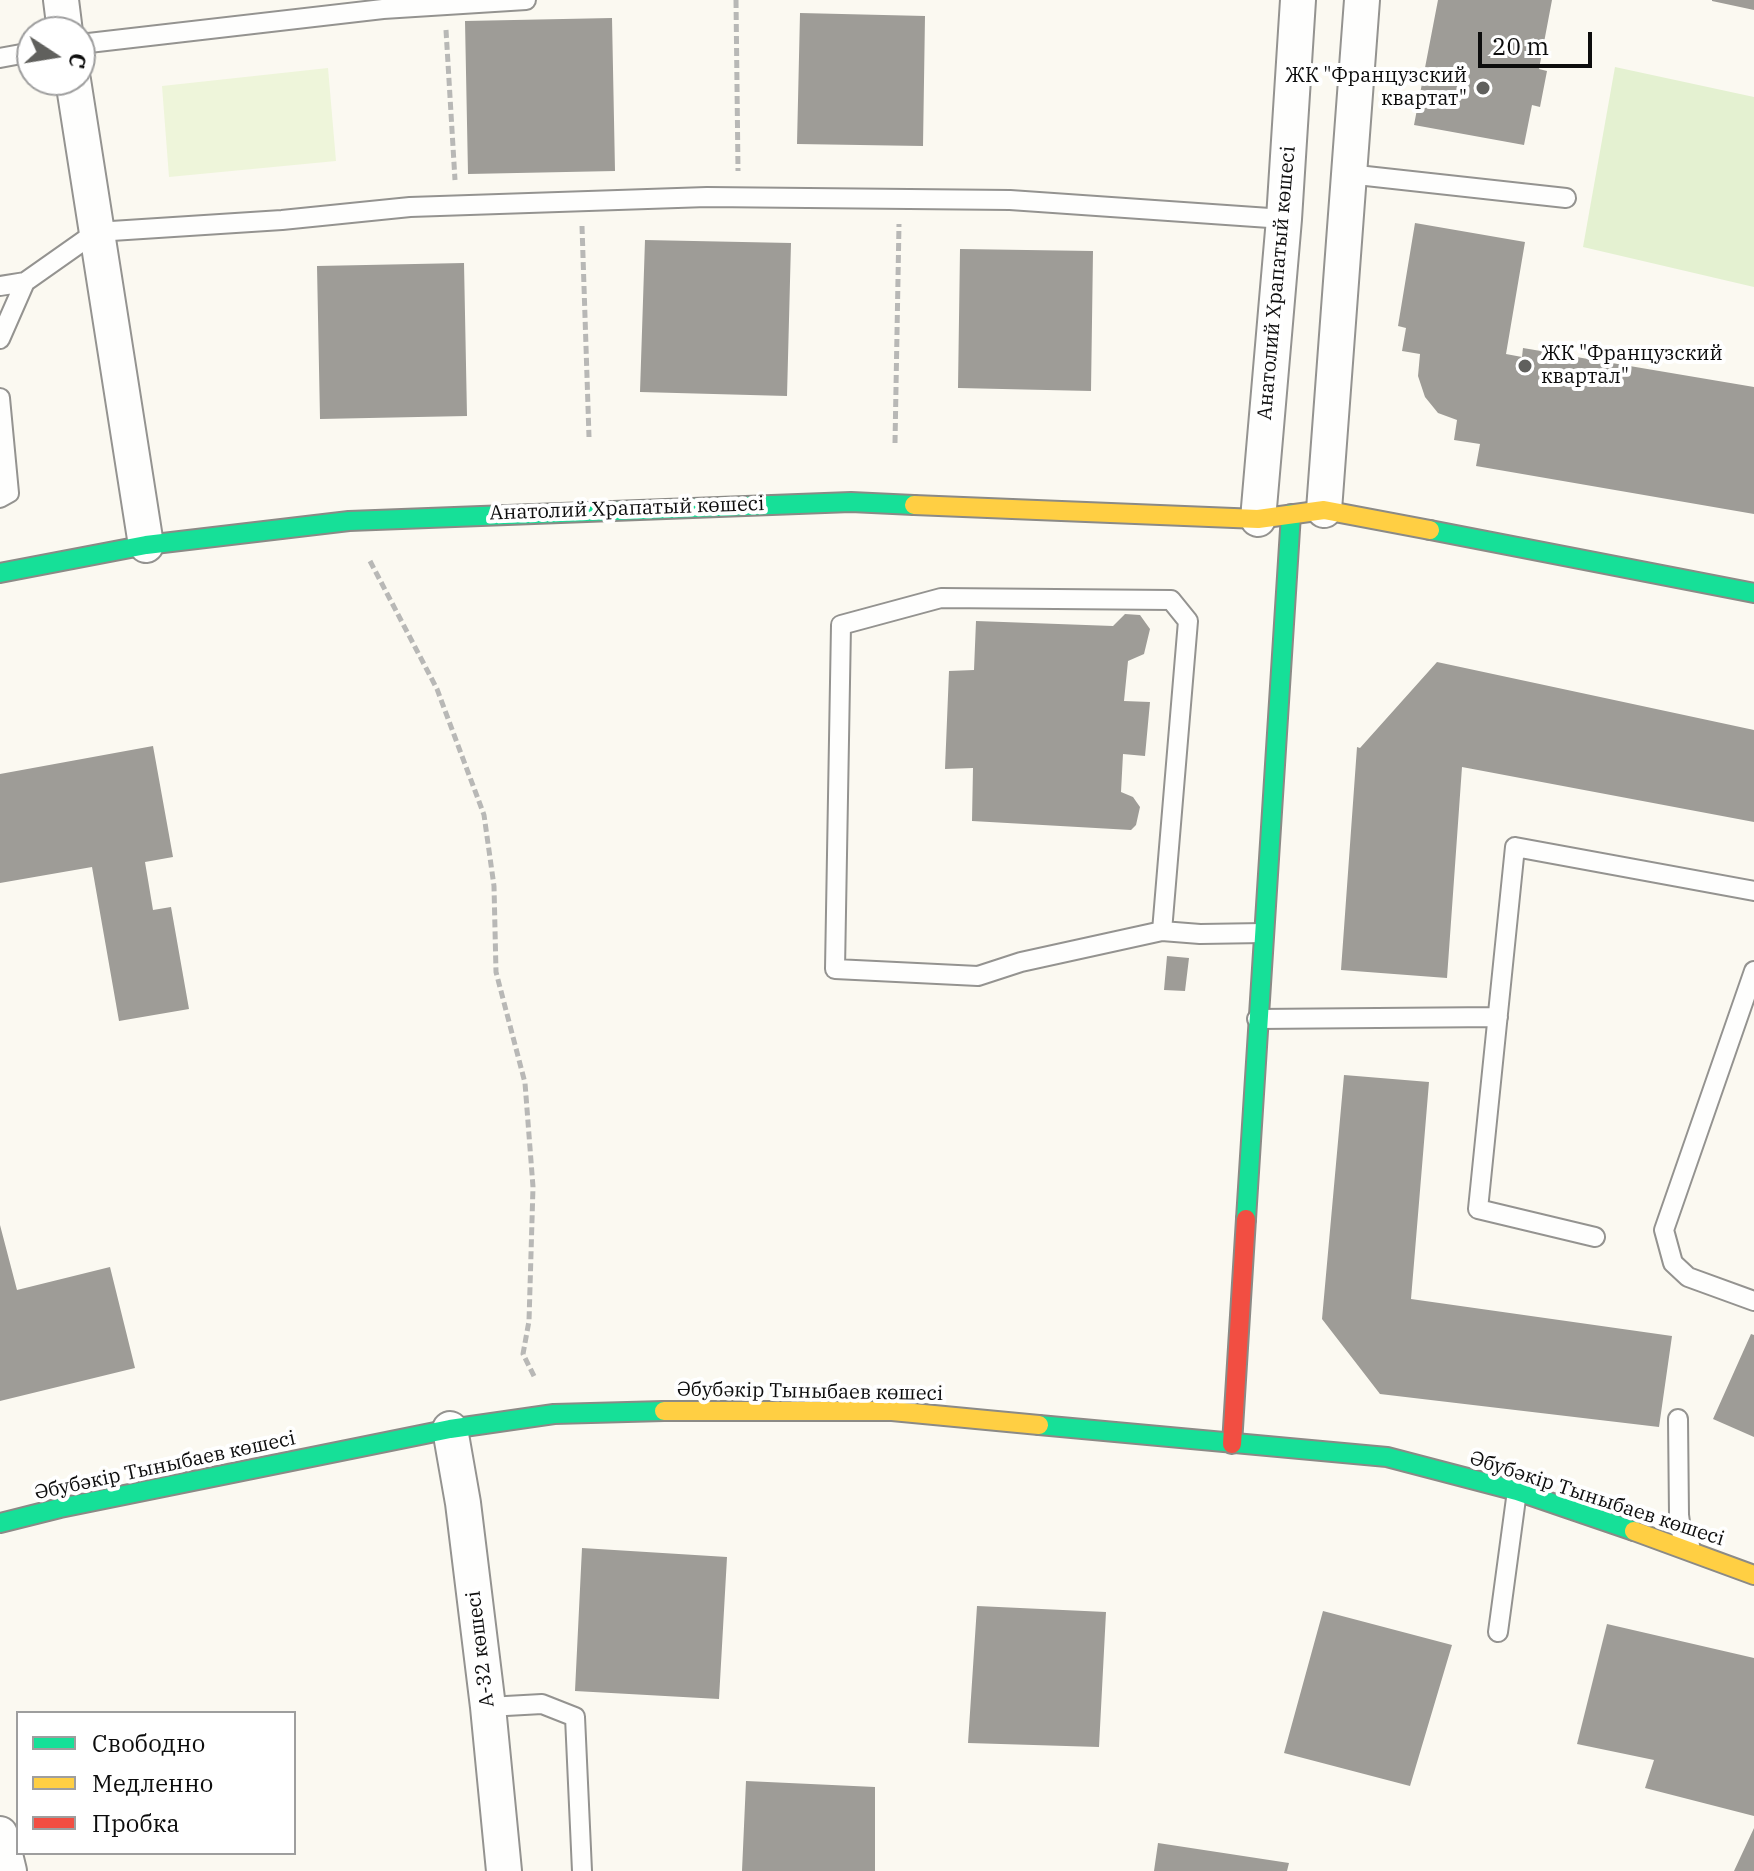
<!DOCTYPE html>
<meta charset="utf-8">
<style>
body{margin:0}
#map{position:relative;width:1754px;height:1871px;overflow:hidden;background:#fbf9f1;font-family:"IBM Plex Serif",serif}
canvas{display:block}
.legend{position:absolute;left:16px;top:1711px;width:280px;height:144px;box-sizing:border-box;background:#fff;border:2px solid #9e9e9e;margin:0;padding:10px 14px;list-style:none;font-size:24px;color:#0d0d0d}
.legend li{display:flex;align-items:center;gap:16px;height:40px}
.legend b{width:40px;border:2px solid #9e9e9e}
.north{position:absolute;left:16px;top:16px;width:80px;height:80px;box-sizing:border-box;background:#fff;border:2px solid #9e9e9e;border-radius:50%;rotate:102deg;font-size:22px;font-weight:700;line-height:32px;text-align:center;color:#0d0d0d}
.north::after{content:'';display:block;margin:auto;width:28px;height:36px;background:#60605d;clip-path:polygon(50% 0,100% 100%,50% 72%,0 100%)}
.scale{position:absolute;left:1478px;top:32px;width:114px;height:36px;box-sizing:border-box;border:4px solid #0d0d0d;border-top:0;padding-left:10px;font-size:24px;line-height:28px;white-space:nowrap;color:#0d0d0d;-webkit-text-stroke:6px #fff;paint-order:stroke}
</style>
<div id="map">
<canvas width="1754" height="1871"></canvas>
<ul class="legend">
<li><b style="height:10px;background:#16e098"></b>Свободно</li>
<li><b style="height:10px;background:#ffcf43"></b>Медленно</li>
<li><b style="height:10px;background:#f24e42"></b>Пробка</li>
</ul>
<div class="north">С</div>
<div class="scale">20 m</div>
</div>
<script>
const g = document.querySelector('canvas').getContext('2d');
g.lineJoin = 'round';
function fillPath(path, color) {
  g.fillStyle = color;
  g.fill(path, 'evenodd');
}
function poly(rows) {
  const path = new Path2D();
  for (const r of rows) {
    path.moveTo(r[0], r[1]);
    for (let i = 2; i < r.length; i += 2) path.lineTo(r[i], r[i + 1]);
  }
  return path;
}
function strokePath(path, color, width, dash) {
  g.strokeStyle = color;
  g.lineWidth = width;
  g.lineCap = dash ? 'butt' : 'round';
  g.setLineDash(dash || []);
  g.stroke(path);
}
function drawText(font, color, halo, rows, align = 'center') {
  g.font = font + ' "IBM Plex Serif",serif';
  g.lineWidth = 8;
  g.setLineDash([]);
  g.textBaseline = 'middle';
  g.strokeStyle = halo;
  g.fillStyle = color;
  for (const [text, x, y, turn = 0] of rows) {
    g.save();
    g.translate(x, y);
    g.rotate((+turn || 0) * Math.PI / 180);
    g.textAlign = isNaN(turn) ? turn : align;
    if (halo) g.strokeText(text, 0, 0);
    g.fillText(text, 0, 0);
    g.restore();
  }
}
const green = poly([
 [1615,67,1754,97,1754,287,1583,247]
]);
const pitch = poly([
 [328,68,336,161,169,177,162,86]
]);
const building = poly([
 [1438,0,1552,0,1539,69,1547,71,1540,107,1532,105,1524,145,1414,125],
 [1712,0,1754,0,1754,10,1712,1],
 [800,13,925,16,923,146,797,144],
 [612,18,615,171,468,174,465,21],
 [1415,223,1525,242,1506,354,1522,357,1523,348,1754,387,1754,514,1476,466,1480,444,1454,440,1457,420,1438,413,1425,397,1418,376,1420,354,1402,351,1406,328,1398,326],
 [645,240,791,243,787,396,640,392],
 [960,249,1093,251,1091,391,958,388],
 [464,263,467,416,320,419,317,266],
 [1125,614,1140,615,1150,629,1144,654,1128,661,1124,701,1150,702,1145,756,1123,754,1121,792,1133,797,1140,807,1136,825,1131,830,972,821,973,768,945,769,949,671,974,670,976,621,1113,626],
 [1437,662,1754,730,1754,822,1462,767,1447,978,1341,970,1357,747,1360,748],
 [153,746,173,857,145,862,153,910,171,907,189,1009,119,1021,92,867,0,883,0,774],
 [1167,956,1189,958,1185,991,1164,990],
 [1344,1075,1429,1082,1411,1299,1672,1336,1659,1427,1380,1394,1322,1319],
 [0,1225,17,1290,110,1267,135,1368,0,1401],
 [1751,1334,1754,1335,1754,1437,1713,1419],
 [582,1548,727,1557,719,1699,575,1691],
 [977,1606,1106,1612,1099,1747,968,1743],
 [1323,1611,1452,1645,1410,1786,1284,1753],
 [1607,1624,1754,1658,1754,1816,1645,1788,1654,1760,1577,1744],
 [746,1781,875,1787,875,1871,742,1871],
 [1754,1828,1754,1871,1734,1871],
 [1158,1843,1289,1863,1287,1871,1154,1871]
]);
const path = poly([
 [736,0,738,171],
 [446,30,455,180],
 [582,226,589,437],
 [895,443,899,224],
 [370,561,437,689,484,815,494,886,496,972,525,1083,533,1187,529,1321,523,1354,535,1378]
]);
const lane = poly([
 [80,44,383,9,526,0],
 [0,58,32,52],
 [1348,174,1566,198],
 [0,286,25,282,96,232,282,220,410,207,707,197,1010,200,1284,219],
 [0,339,25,282],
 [0,398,9,493,0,498],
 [1162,931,1188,621,1171,600,941,598,841,625,835,969,978,976,1021,962,1162,931,1200,934,1264,933],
 [1754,971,1664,1230,1673,1263,1688,1277,1754,1301],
 [1257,1019,1498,1017],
 [1595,1237,1478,1209,1515,847,1754,891],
 [1678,1419,1679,1515,1682,1537,1690,1545],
 [1498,1632,1517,1491],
 [488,1707,542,1704,575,1717,582,1871]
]);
const street = poly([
 [61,0,65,32],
 [73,80,146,545],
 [1324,510,1362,0],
 [1258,519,1284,219,1298,0],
 [450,1429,463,1503,488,1707,504,1871],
 [0,1834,9,1871]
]);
const fast = poly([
 [1430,530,1754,593],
 [0,573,146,545,349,521,851,502,914,505],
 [1246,1219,1291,514],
 [1039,1425,1387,1457,1517,1491,1634,1531],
 [0,1523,60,1508,450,1429,554,1414,664,1411]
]);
const slow = poly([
 [914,505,1258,519,1324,510,1430,530],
 [664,1411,892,1411,1039,1425],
 [1634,1531,1754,1575]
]);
const jam = poly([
 [1232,1444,1246,1219]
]);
const markers = [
 [1483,88,8,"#60605d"],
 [1525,366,8,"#60605d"]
];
const poiNames = [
 ["ЖК \"Французский",1467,76],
 ["квартат\"",1467,99],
 ["ЖК \"Французский",1541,354,"left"],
 ["квартал\"",1541,377,"left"]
];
const streetNames = [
 ["Анатолий Храпатый көшесі",1277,283,-85],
 ["Анатолий Храпатый көшесі",627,509,-2],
 ["Әбубәкір Тыныбаев көшесі",810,1392,1],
 ["Әбубәкір Тыныбаев көшесі",165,1466,-12],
 ["Әбубәкір Тыныбаев көшесі",1597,1499,18],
 ["А-32 көшесі",481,1649,-97]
];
fillPath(green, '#e4f1d1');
fillPath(pitch, '#eef5da');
fillPath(building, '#9e9c97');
strokePath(lane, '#949390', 22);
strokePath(street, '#949390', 38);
strokePath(fast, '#8b8a86', 22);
strokePath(slow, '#8b8a86', 22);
strokePath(jam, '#8b8a86', 22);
strokePath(path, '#b8b8b6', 5, [8, 4]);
strokePath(lane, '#fefefd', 18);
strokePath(street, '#fefefd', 34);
strokePath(fast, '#16e098', 18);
strokePath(slow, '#ffcf43', 18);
strokePath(jam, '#f24e42', 18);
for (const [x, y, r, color] of markers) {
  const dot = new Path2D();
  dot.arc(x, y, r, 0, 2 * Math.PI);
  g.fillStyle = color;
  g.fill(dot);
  strokePath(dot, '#fff', 3);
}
drawText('20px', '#0d0d0d', '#fff', poiNames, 'right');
drawText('20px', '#0d0d0d', '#fff', streetNames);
</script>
